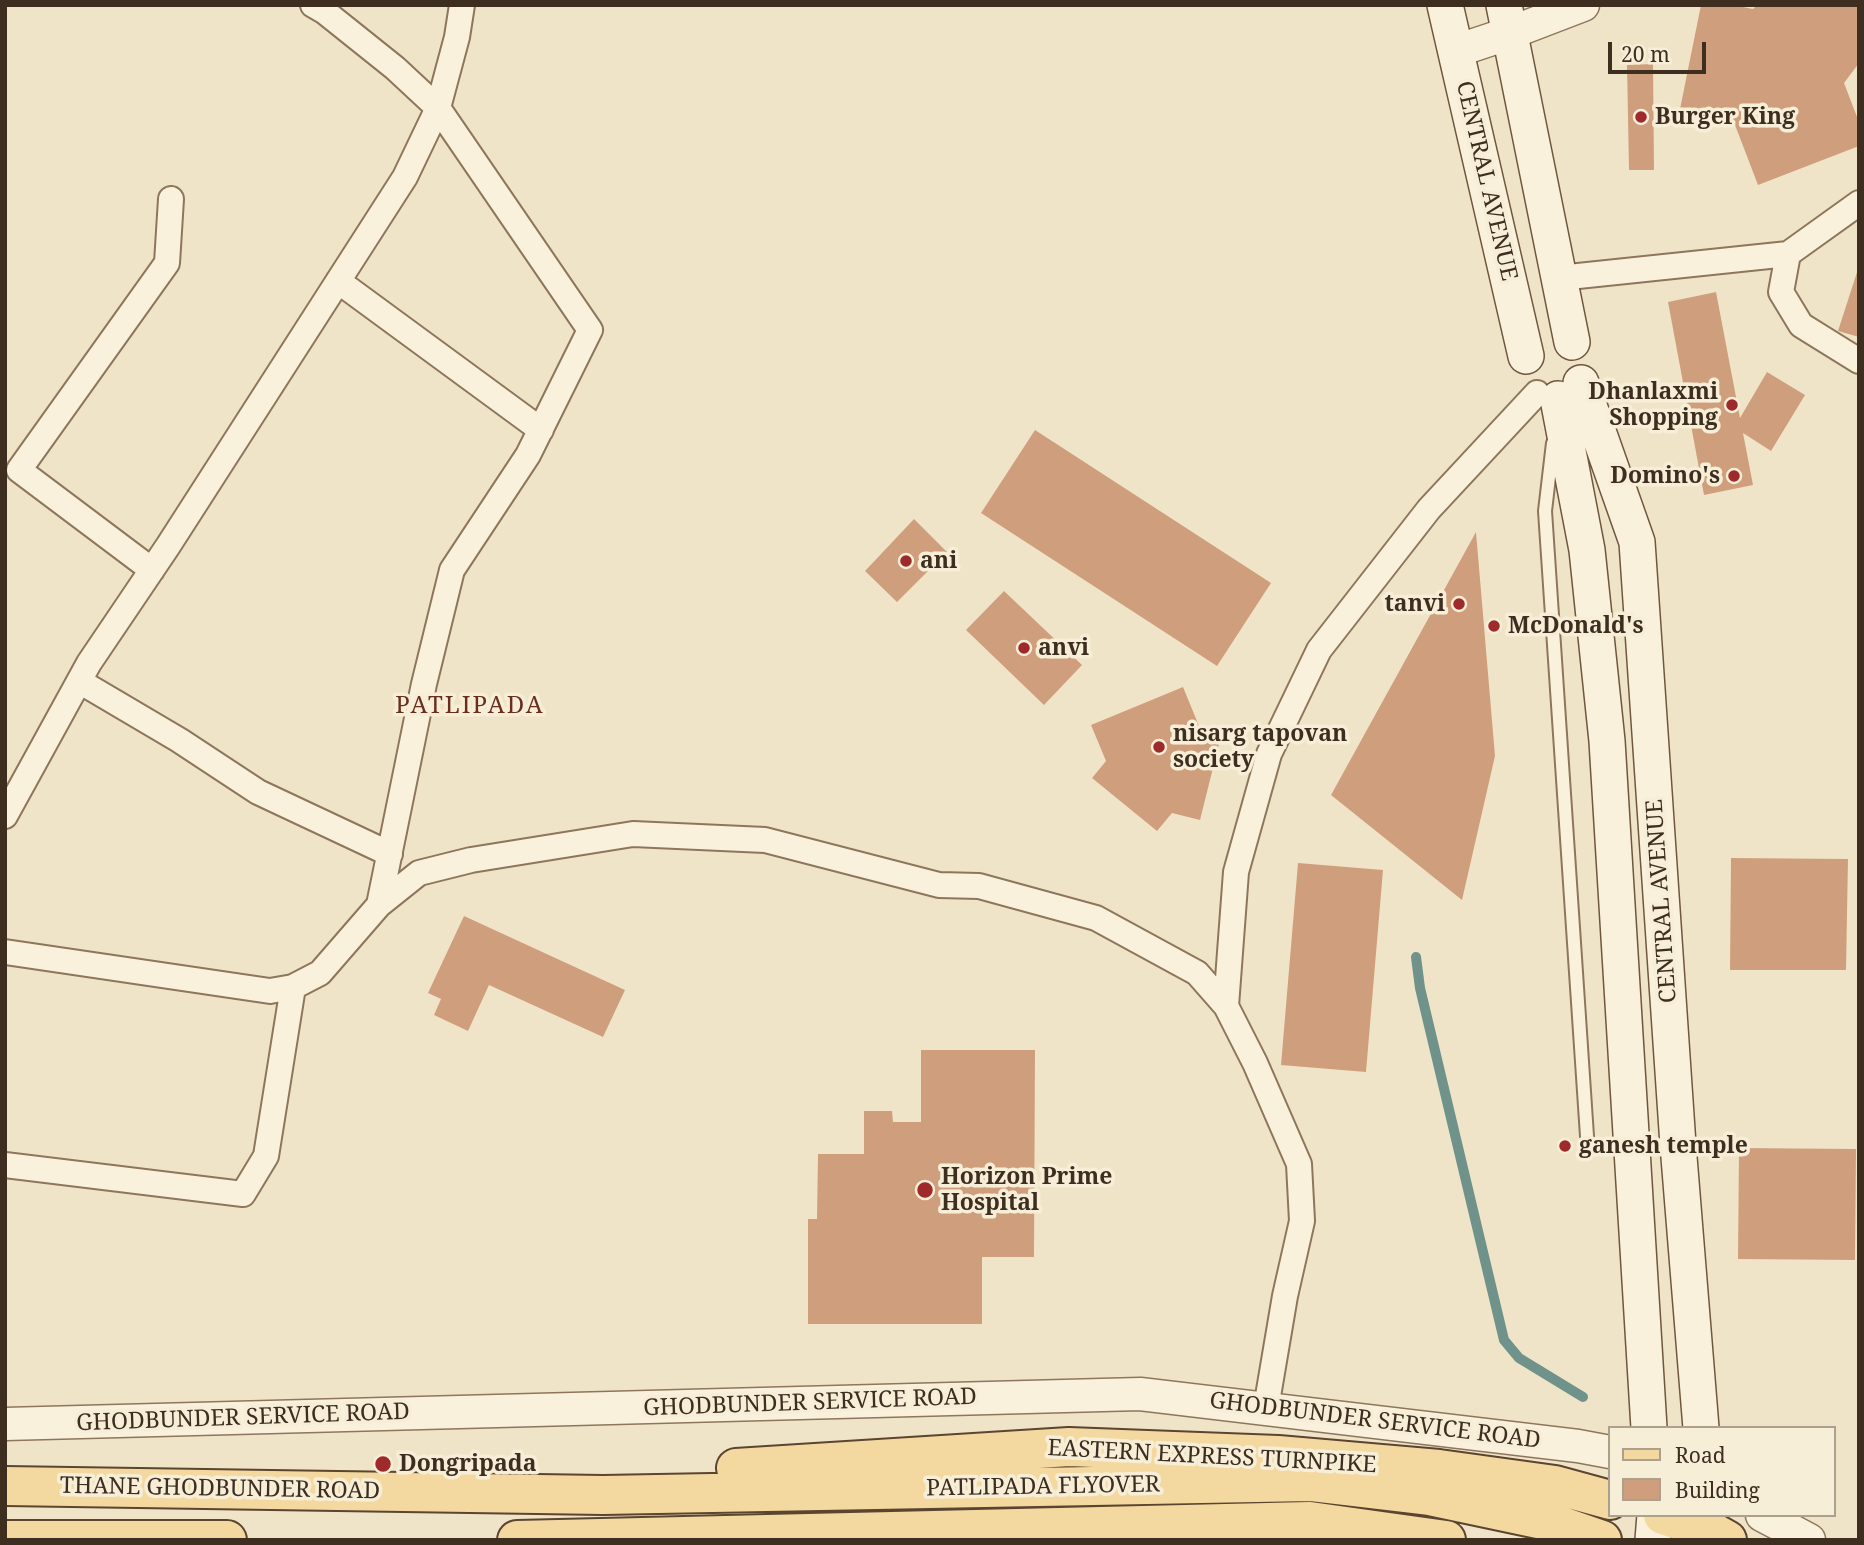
<!DOCTYPE html>
<style>
body{margin:0}
#map{position:relative;width:1864px;height:1545px;overflow:hidden;background:#f0e4c8;font-family:"Noto Serif",serif}
canvas{display:block}
.frame{position:absolute;inset:0;border:7px solid #3d2e20;pointer-events:none}
.legend{position:absolute;left:1608px;top:1426px;width:228px;height:91px;box-sizing:border-box;background:#f7eed8;border:2px solid #ada18e;margin:0;padding:9px 12px;list-style:none;font-size:21px;color:#3d2e20}
.legend li{display:flex;align-items:center;gap:14px;height:35px}
.legend b{width:35px;border:2px solid #ada18e}
.scale{position:absolute;left:1608px;top:42px;width:98px;height:32px;box-sizing:border-box;border:4px solid #3d2e20;border-top:0;padding-left:9px;font-size:21px;line-height:24px;white-space:nowrap;color:#3d2e20;-webkit-text-stroke:5px #f7eed8;paint-order:stroke}
</style>
<div id="map">
<canvas width="1864" height="1545"></canvas>
<div class="frame"></div>
<ul class="legend">
<li><b style="height:9px;background:#f3d9a0"></b>Road</li>
<li><b style="height:19px;background:#cf9f7d"></b>Building</li>
</ul>
<div class="scale">20 m</div>
</div>
<script>
const g = document.querySelector('canvas').getContext('2d');
g.lineJoin = 'round';
function poly(rows) {
  const path = new Path2D();
  for (const r of rows) {
    path.moveTo(r[0], r[1]);
    for (let i = 2; i < r.length; i += 2) path.lineTo(r[i], r[i + 1]);
  }
  return path;
}
function strokePath(path, color, width, dash) {
  g.strokeStyle = color;
  g.lineWidth = width;
  g.lineCap = dash ? 'butt' : 'round';
  g.setLineDash(dash || []);
  g.stroke(path);
}
function fillPath(path, color) {
  g.fillStyle = color;
  g.fill(path, 'evenodd');
}
function drawText(font, color, halo, rows, align = 'center') {
  g.font = font + ' "Noto Serif",serif';
  g.lineWidth = 7;
  g.setLineDash([]);
  g.textBaseline = 'middle';
  g.strokeStyle = halo;
  g.fillStyle = color;
  for (const [text, x, y, turn = 0] of rows) {
    g.save();
    g.translate(x, y);
    g.rotate((+turn || 0) * Math.PI / 180);
    g.textAlign = isNaN(turn) ? turn : align;
    if (halo) g.strokeText(text, 0, 0);
    g.fillText(text, 0, 0);
    g.restore();
  }
}
const stream = poly([
 [1416,957,1420,988,1504,1340,1519,1358,1583,1397]
]);
const building = poly([
 [1701,5,1733,5,1753,9,1757,5,1859,5,1859,63,1844,83,1859,122,1859,146,1758,185,1735,125,1679,114],
 [1653,64,1654,170,1629,170,1627,65],
 [1858,269,1859,269,1859,337,1838,331],
 [1716,292,1740,418,1767,372,1805,395,1771,451,1743,433,1753,485,1704,495,1668,302],
 [1035,430,1271,583,1217,666,981,513],
 [914,519,947,552,897,602,865,571],
 [1476,532,1495,756,1462,900,1331,795],
 [1004,591,1082,665,1044,705,966,630],
 [1183,687,1199,726,1222,732,1200,820,1172,813,1157,831,1092,778,1106,761,1091,725],
 [1731,858,1848,859,1846,970,1730,970],
 [1298,863,1383,870,1366,1072,1281,1065],
 [464,916,625,990,603,1037,489,985,468,1031,434,1015,441,999,428,993],
 [921,1050,1035,1050,1034,1257,982,1257,982,1324,808,1324,808,1219,817,1219,818,1154,864,1154,864,1111,892,1111,893,1122,921,1122],
 [1739,1148,1856,1149,1855,1260,1738,1259]
]);
const service = poly([
 [1553,443,1545,511,1588,1151]
]);
const minor = poly([
 [313,5,325,12,395,68,438,108,590,330,528,455,452,570,424,684,379,905],
 [1788,254,1781,292,1801,325,1859,361],
 [1559,278,1788,254,1859,203],
 [338,281,541,430],
 [152,570,19,470,167,263,171,199],
 [79,681,179,740,258,792,390,854],
 [5,816,89,663,168,546,405,177,438,108,457,37,462,5],
 [5,952,270,991,293,987,320,973,379,905,419,873,471,860,633,834,765,840,939,885,979,886,1096,918,1197,973,1226,1006,1255,1063,1299,1164,1302,1221,1285,1296,1266,1408],
 [1226,1006,1236,872,1269,754,1319,650,1429,509,1537,393],
 [5,1165,243,1194,266,1156,293,987]
]);
const tertiary = poly([
 [1456,51,1510,33,1583,5],
 [5,1424,1140,1394,1578,1446,1610,1452],
 [1762,1515,1809,1540]
]);
const secondary = poly([
 [1445,5,1526,356],
 [1504,5,1572,342],
 [1581,383,1637,542,1678,1145,1701,1428],
 [1558,399,1587,550,1607,741,1649,1428],
 [1653,1540,1655,1515]
]);
const primary = poly([
 [736,1468,1069,1447,1278,1455,1439,1469,1555,1485,1610,1500],
 [5,1486,603,1495,1310,1482,1429,1496,1547,1521,1602,1540],
 [1663,1515,1711,1531,1727,1540],
 [5,1540,227,1540],
 [517,1540,1310,1521,1446,1540]
]);
const markers = [
 [1641,117,7,"#9e2a2b"],
 [1732,405,7,"#9e2a2b"],
 [1734,476,7,"#9e2a2b"],
 [906,561,7,"#9e2a2b"],
 [1459,604,7,"#9e2a2b"],
 [1494,626,7,"#9e2a2b"],
 [1024,648,7,"#9e2a2b"],
 [1159,747,7,"#9e2a2b"],
 [1565,1146,7,"#9e2a2b"],
 [925,1190,9,"#9e2a2b"],
 [383,1464,9,"#9e2a2b"]
];
const poiNames = [
 ["Burger King",1655,117],
 ["Dhanlaxmi",1718,392,"right"],
 ["Shopping",1718,418,"right"],
 ["Domino's",1720,476,"right"],
 ["ani",920,561],
 ["tanvi",1445,604,"right"],
 ["McDonald's",1508,626],
 ["anvi",1038,648],
 ["nisarg tapovan",1173,734],
 ["society",1173,760],
 ["ganesh temple",1579,1146],
 ["Horizon Prime",941,1177],
 ["Hospital",941,1203],
 ["Dongripada",399,1464]
];
const streetNames = [
 ["CENTRAL AVENUE",1486,181,77],
 ["CENTRAL AVENUE",1662,901,-94],
 ["GHODBUNDER SERVICE ROAD",810,1403,-2],
 ["GHODBUNDER SERVICE ROAD",243,1418,-2],
 ["GHODBUNDER SERVICE ROAD",1375,1421,7],
 ["EASTERN EXPRESS TURNPIKE",1212,1457,3],
 ["PATLIPADA FLYOVER",1043,1487,-1],
 ["THANE GHODBUNDER ROAD",220,1489,1]
];
const neighbourhoodNames = [
 ["PATLIPADA",470,706]
];
strokePath(stream, '#6f938a', 10);
fillPath(building, '#cf9f7d');
strokePath(service, '#8d765c', 16);
strokePath(minor, '#8d765c', 28);
strokePath(tertiary, '#8d765c', 35);
strokePath(secondary, '#6f573f', 38);
strokePath(primary, '#5b4430', 42);
strokePath(service, '#faf1dc', 12);
strokePath(minor, '#faf1dc', 24);
strokePath(tertiary, '#faf1dc', 32);
strokePath(secondary, '#faf1dc', 35);
strokePath(primary, '#f3d9a0', 38);
for (const [x, y, r, color] of markers) {
  const dot = new Path2D();
  dot.arc(x, y, r, 0, 2 * Math.PI);
  g.fillStyle = color;
  g.fill(dot);
  strokePath(dot, '#f7eed8', 2.5);
}
drawText('bold 23px', '#3d2e20', '#f7eed8', poiNames, 'left');
drawText('23px', '#3d2e20', '#f7eed8', streetNames);
g.letterSpacing = '2px';
drawText('24px', '#6b2e1e', '#f7eed8', neighbourhoodNames);
g.letterSpacing = '0px';
</script>
